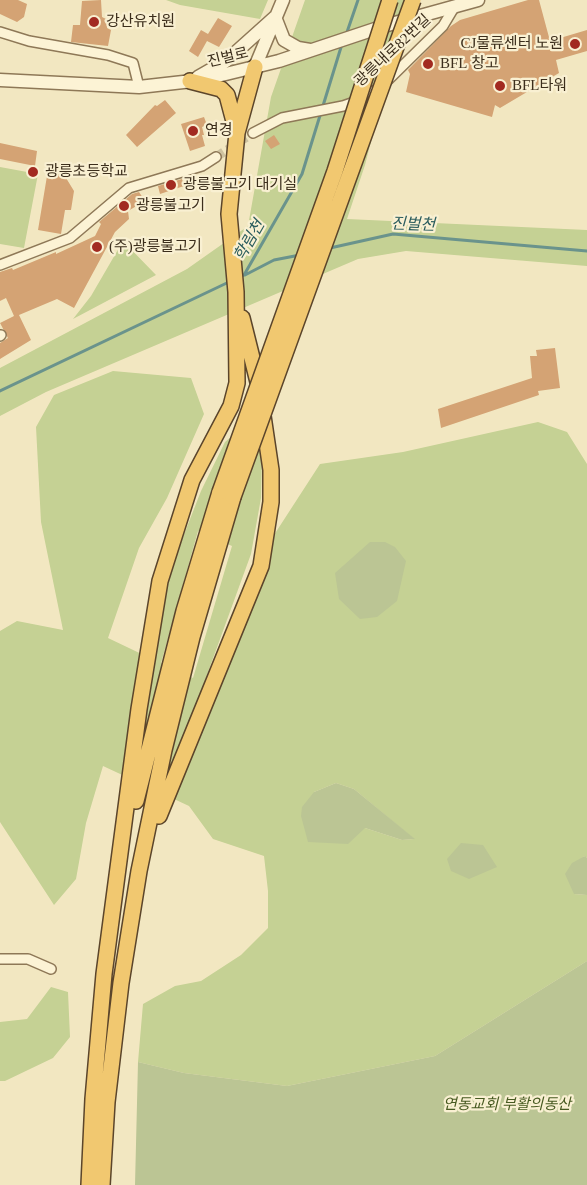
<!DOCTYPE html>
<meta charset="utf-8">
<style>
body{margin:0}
canvas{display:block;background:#f2e7c1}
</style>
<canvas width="587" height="1185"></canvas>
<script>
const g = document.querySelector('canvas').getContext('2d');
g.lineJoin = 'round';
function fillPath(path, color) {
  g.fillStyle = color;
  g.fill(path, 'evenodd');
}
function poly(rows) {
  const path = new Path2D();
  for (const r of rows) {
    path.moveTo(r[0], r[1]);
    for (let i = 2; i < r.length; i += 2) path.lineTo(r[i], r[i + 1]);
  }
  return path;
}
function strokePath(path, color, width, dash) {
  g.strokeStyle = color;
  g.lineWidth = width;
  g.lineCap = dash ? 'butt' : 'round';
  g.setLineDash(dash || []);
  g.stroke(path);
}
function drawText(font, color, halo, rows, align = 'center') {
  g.font = font + ' "Times New Roman","Noto Sans KR",serif';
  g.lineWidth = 4.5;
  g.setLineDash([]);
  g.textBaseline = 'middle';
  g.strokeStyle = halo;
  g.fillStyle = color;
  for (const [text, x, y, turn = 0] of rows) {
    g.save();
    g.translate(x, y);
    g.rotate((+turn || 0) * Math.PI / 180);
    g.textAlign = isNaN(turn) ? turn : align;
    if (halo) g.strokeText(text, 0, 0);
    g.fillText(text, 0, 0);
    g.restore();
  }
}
const green = poly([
 [166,0,268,0,260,19,180,5],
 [305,0,407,0,365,165,347,219,587,230,587,266,406,251,358,259,46,392,0,416,0,368,187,269,248,226,271,97],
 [0,167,38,174,24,248,0,244],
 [123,241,156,275,73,319,91,296],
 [113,371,191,378,204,414,167,498,139,548,108,638,152,659,169,573,201,491,225,442,251,420,262,456,261,498,251,554,204,683,210,686,252,601,274,535,320,464,403,452,538,422,567,432,587,464,587,858,584,856,574,894,587,895,587,961,435,1056,287,1086,184,1073,138,1062,143,1004,175,986,201,981,241,955,268,928,268,891,264,856,213,839,189,806,103,766,86,823,76,879,54,905,0,822,0,631,17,621,63,630,41,522,36,427,54,395],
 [198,531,232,546,193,678,161,663],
 [336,783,354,789,414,839,402,840,365,828,314,792],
 [51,987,68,992,70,1037,53,1058,5,1081,0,1081,0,1022,27,1019]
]);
const cemetery = poly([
 [370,542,385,542,395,547,406,561,397,601,377,617,360,619,339,599,335,573],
 [336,783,354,789,415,839,402,840,365,828,348,844,308,842,301,816,302,807,314,792],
 [461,843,483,845,497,867,469,879,451,871,447,859],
 [585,856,587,858,587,895,574,894,565,874,572,863],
 [587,961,587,1185,135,1185,138,1062,184,1073,287,1086,435,1056]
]);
const stream = poly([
 [346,35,358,0],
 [330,248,393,234,587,251],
 [245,275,274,260,300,255],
 [240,277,244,275,302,174,342,44],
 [0,391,231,281]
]);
const building = poly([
 [0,0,18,0,27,4,24,17,17,22,0,14],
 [101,0,102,17,108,20,107,28,111,30,108,46,71,42,73,25,80,25,82,1],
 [528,0,539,0,550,41,587,30,587,51,556,60,559,73,500,108,495,105,492,117,406,92,410,74,408,70,451,26,460,20],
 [218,18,232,26,219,47,207,41,198,57,189,51,201,30,208,34],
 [165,100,176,113,137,147,126,135,155,105,157,106],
 [204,117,207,125,202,127,204,135,202,135,205,146,190,151,181,124],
 [274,135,280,144,271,149,265,141],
 [0,143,37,151,35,166,0,159],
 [48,170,63,173,74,191,71,210,65,210,61,234,38,230],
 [182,179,184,186,160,194,158,186],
 [139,192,145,201,128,211,129,219,115,232,74,308,57,299,19,315,31,340,0,359,0,343,8,338,0,323,14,316,6,298,0,301,0,272,12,268,13,270,56,252,56,254,95,236,101,224,99,222,132,194],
 [555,348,560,388,538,391,539,395,441,428,438,409,532,378,530,356,537,356,536,350]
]);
const minorTunnel = poly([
 [216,157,253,133]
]);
const minor = poly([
 [0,32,29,41,108,55,133,63,139,87],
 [253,133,282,118,343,106,363,99,384,84,443,26,455,6],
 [0,265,70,238,129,188,202,166,216,157],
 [0,336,1,335],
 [0,959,28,959,51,969]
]);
const tertiary = poly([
 [275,17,284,40,298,48,310,50],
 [255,67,283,0],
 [198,77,226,61,275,17],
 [0,80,139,87,201,80,279,61,384,26,478,0]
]);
const trunk = poly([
 [190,81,221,89,227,95,236,129],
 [136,801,184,611,220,492],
 [159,816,261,566,271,502,271,470,258,382,242,318],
 [89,1185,93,1099,104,974,139,709,160,581,192,480,231,406,237,383,236,292,229,214,237,133,255,67],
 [102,1185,107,1102,121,983,139,871,164,750,192,637,233,497]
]);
const trunkBridge = poly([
 [220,492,335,171,390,0],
 [233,497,413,0]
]);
const markers = [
 [94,22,6,"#a22a21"],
 [575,44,6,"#a22a21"],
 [428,64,6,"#a22a21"],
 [500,86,6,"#a22a21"],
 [193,131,6,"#a22a21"],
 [33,172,6,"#a22a21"],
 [171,185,6,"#a22a21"],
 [124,206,6,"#a22a21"],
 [97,247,6,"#a22a21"]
];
const poiNames = [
 ["강산유치원",106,22],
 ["CJ물류센터 노원",563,44,"right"],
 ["BFL 창고",440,64],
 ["BFL타워",512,86],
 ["연경",205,131],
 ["광릉초등학교",45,172],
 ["광릉불고기 대기실",183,185],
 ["광릉불고기",136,206],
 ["(주)광릉불고기",109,247]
];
const streetNames = [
 ["광릉내로82번길",393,51,-43],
 ["진벌로",228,58,-14]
];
const parkNames = [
 ["연동교회 부활의동산",507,1105]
];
const waterNames = [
 ["진벌천",413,225,2],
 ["학림천",250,241,-60]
];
fillPath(green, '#c5d194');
fillPath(cemetery, '#bbc594');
strokePath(stream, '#6a938c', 3);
fillPath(building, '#d4a374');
strokePath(minorTunnel, '#cec2a0', 9, [9, 4.5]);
strokePath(minor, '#8e7857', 12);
strokePath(tertiary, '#8e7857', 15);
strokePath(trunk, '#5b452b', 18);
strokePath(minor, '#fcf3d5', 9);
strokePath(tertiary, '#fcf3d5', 12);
strokePath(trunk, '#f1c870', 15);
strokePath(trunkBridge, '#5b452b', 18, []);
strokePath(trunkBridge, '#f1c870', 15);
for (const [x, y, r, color] of markers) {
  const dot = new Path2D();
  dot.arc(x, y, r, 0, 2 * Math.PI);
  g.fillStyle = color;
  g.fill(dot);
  strokePath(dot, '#f9f0d2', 2);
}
drawText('15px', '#3c2e1c', '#f9f0d2', poiNames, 'left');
drawText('15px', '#3c2e1c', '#f9f0d2', streetNames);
drawText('italic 15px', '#475a21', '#f9f0d2', parkNames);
drawText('italic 16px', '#2a5c5d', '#f9f0d2', waterNames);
</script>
